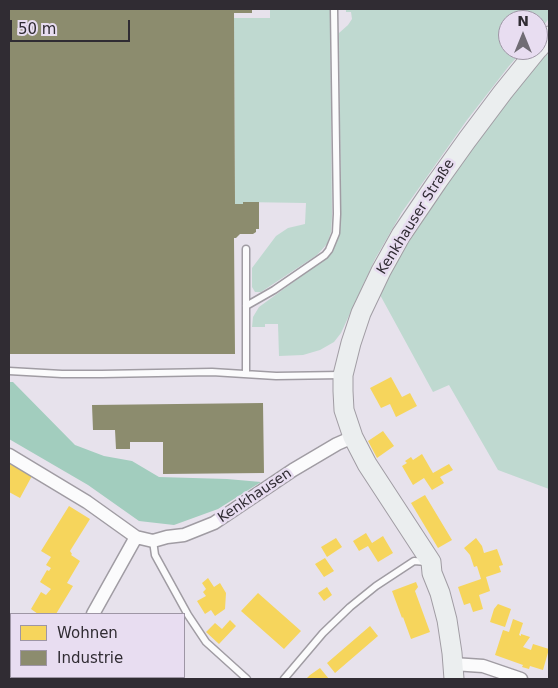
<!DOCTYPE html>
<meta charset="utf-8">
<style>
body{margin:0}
#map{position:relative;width:558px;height:688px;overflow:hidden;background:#e7e2ec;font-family:"DejaVu Sans",sans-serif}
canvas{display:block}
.frame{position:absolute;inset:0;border:10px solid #302c33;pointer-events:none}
.legend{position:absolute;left:10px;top:613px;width:175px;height:65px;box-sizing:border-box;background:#e8ddf1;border:1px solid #9e96a5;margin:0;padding:6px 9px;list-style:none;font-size:15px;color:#302c33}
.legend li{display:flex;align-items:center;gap:10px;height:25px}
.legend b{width:25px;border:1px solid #9e96a5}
.north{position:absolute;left:498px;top:10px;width:50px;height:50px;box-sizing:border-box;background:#e8ddf1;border:1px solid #9e96a5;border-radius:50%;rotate:0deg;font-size:14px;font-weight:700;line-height:20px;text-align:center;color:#302c33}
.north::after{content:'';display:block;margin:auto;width:18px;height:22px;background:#706c74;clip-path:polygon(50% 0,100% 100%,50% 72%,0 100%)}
.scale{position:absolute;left:10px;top:20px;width:120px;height:22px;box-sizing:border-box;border:2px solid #302c33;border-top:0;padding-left:6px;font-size:15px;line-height:18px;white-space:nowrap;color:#302c33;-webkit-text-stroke:4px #e8ddf1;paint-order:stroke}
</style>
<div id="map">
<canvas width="558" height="688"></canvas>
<div class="frame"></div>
<ul class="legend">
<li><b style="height:14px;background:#f6d55c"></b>Wohnen</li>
<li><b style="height:14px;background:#8c8c6e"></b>Industrie</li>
</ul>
<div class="north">N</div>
<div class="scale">50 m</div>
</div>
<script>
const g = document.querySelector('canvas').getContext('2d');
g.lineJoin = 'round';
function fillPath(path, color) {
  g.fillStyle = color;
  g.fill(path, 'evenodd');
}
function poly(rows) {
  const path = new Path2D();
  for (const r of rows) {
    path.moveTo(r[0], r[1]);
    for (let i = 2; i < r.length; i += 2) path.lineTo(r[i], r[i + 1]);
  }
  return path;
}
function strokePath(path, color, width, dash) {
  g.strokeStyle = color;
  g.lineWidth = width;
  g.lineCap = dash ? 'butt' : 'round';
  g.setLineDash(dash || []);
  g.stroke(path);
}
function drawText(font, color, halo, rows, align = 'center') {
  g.font = font + ' "DejaVu Sans",sans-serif';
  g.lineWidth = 5;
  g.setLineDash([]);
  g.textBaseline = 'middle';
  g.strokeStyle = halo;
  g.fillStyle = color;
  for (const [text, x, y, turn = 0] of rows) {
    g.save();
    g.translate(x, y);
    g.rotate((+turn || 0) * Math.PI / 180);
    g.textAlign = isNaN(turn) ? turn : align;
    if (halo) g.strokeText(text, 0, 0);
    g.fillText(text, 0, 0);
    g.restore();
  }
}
const green = poly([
 [270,9,330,9,332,217,331,232,327,244,317,255,261,292,255,292,252,287,252,268,276,236,288,228,305,224,306,203,243,202,243,204,235,204,234,18,270,18],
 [346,9,549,9,549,18,538,34,538,20,508,20,508,50,523,50,509,66,467,120,402,212,375,259,341,333,334,342,320,350,303,355,279,356,278,324,265,324,265,327,252,327,253,317,259,307,322,261,334,248,339,235,341,217,339,33,348,25,352,19,351,12,346,12],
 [549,49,549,489,498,470,449,385,433,392,379,293,390,273,410,240,445,187,510,94]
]);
const forest = poly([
 [9,382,13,382,75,445,104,456,132,461,159,477,227,479,261,482,218,509,174,525,139,521,88,485,9,439]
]);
const homes = poly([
 [391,377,402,397,410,393,417,406,396,417,390,404,381,408,370,388],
 [383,431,394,446,377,458,368,441],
 [422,454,433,473,449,464,453,470,440,477,444,483,432,490,424,478,413,485,402,466,407,463,405,461,411,457,413,460],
 [9,461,33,474,20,498,9,492],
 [425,495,452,540,438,548,411,503],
 [69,506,90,519,70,551,72,554,71,555,80,561,67,583,73,586,56,614,38,614,31,609,41,592,46,595,51,589,40,582,47,570,49,571,51,568,46,565,51,557,41,551],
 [366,533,372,543,383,536,393,553,378,562,368,546,359,551,353,541],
 [336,538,342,547,327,557,321,547],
 [476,538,482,546,484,553,497,549,503,565,499,566,501,572,486,577,490,591,479,595,483,609,473,612,470,603,464,605,458,587,481,579,477,566,474,567,470,555,464,548],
 [325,558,334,571,324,577,315,564],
 [208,578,214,587,220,583,226,593,225,609,215,616,211,610,205,614,197,601,206,596,203,592,206,589,202,583],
 [416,582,418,587,415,591,430,632,411,639,403,617,402,618,392,591],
 [327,587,332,595,324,601,318,593],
 [258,593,301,631,284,649,241,611],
 [498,604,511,609,505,627,490,622,494,609],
 [513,619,523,623,519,635,521,636,521,634,530,637,523,647,531,650,533,644,549,649,543,670,530,666,529,669,522,667,523,665,495,655,503,630,509,632],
 [230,620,236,626,219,644,206,632,215,623,222,629],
 [370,626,378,636,335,673,327,663],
 [320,668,329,679,306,679,310,675]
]);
const industry = poly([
 [9,9,252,9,252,13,234,13,235,204,243,204,243,202,259,202,259,229,256,229,256,232,253,234,240,234,236,238,234,238,235,354,9,354],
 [263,403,264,473,163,474,163,442,130,442,130,449,116,449,115,430,93,430,92,405]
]);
const lane = poly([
 [246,306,274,290,325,255,329,250,336,233,337,214,334,9],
 [9,371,62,374,102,374,212,372,276,376,342,375],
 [246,374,246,249],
 [153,541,155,555,188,615,206,642,247,679],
 [284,679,323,633,350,607,376,586,414,561,427,562]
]);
const street = poly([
 [9,455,87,502,136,537,153,541,167,537,184,535,214,523,293,470,337,444,353,437],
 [93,614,136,537],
 [453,664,483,666,521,679],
 [38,679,41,677]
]);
const secondary = poly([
 [538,49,549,36],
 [454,679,452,653,447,620,440,593,432,573,431,562,367,464,353,437,344,410,343,391,343,375,351,343,361,313,381,271,401,235,437,182,467,140,503,92,537,50]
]);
const streetNames = [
 ["Kenkhauser Straße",416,217,-58],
 ["Kenkhausen",255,496,-34]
];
fillPath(green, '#bfd9d0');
fillPath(forest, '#a2cdbe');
fillPath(homes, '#f6d55c');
fillPath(industry, '#8c8c6e');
strokePath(lane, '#a09ca3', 9);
strokePath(street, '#a09ca3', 15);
strokePath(secondary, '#a09ca3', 21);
strokePath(lane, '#fbfbfc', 6);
strokePath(street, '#fbfbfc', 12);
strokePath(secondary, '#ebeeef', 19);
drawText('14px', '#302c33', '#e8ddf1', streetNames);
</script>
